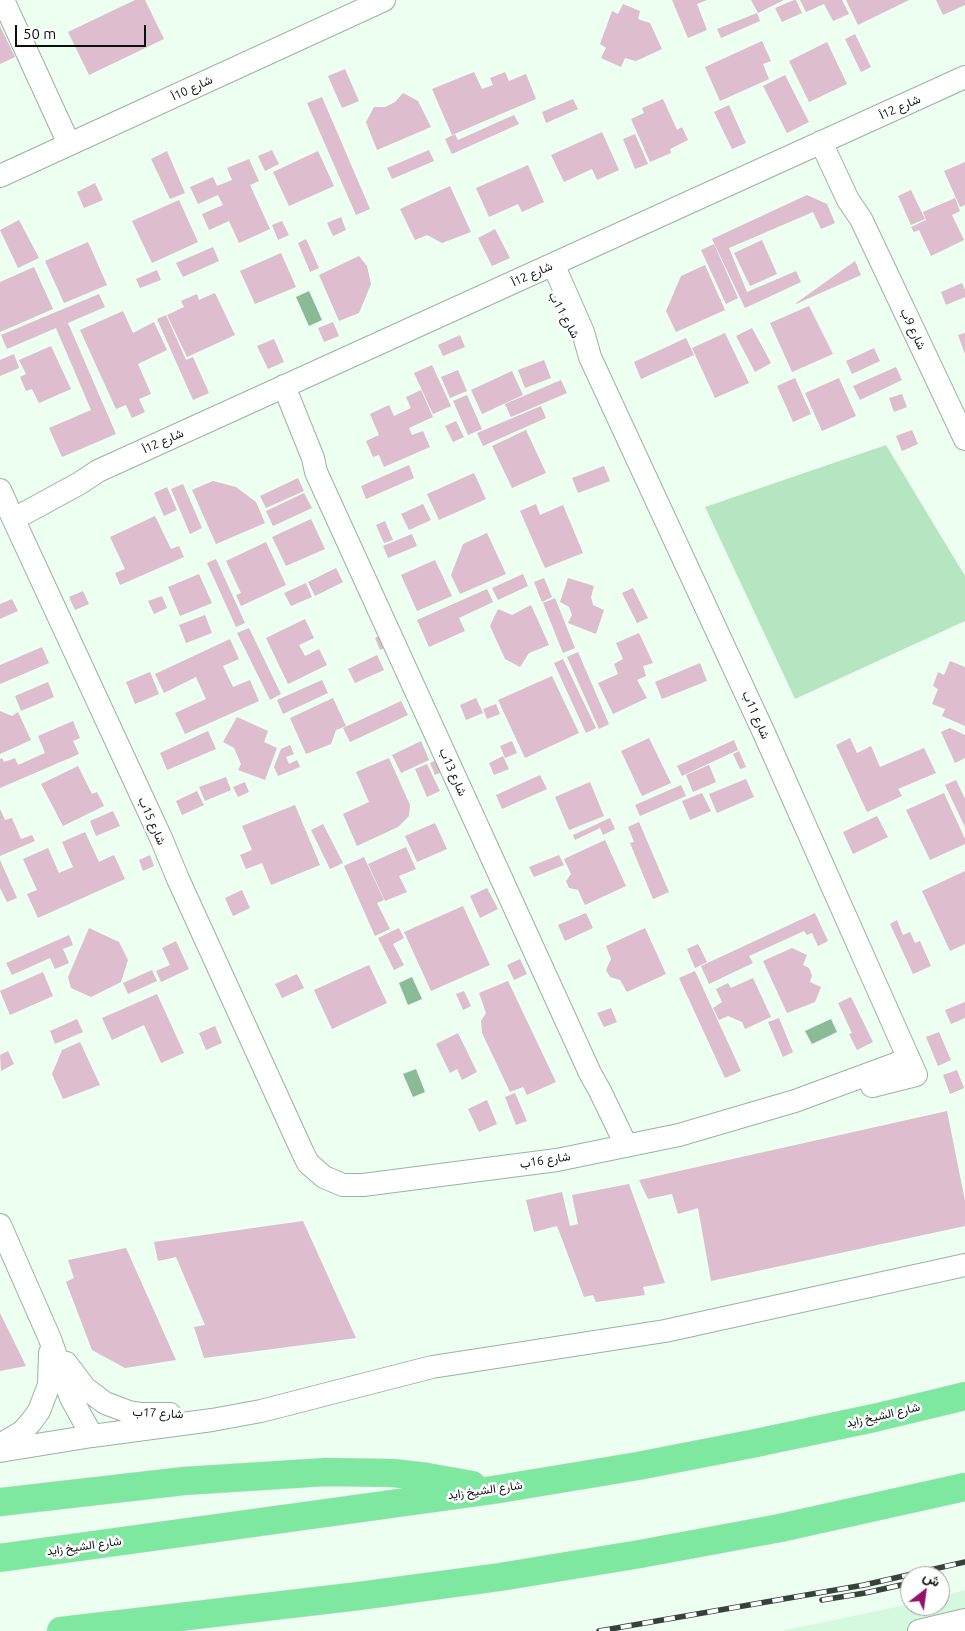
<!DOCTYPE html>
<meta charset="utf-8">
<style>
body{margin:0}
#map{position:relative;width:965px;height:1631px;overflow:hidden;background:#edfff1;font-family:Ubuntu,Vazirmatn,sans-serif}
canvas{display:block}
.north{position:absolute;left:900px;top:1566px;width:50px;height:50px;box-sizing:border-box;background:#fff;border:1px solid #9ca09d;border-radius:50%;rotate:30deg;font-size:14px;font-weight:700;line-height:20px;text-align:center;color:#08120b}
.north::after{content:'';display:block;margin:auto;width:18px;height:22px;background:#94126c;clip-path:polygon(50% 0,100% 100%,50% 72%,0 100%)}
.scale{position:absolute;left:15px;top:25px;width:131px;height:22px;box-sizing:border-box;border:2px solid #08120b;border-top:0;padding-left:6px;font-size:15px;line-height:18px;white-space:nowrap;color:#08120b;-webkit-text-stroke:4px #fff;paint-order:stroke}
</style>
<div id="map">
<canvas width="965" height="1631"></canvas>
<div class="north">ش</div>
<div class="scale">50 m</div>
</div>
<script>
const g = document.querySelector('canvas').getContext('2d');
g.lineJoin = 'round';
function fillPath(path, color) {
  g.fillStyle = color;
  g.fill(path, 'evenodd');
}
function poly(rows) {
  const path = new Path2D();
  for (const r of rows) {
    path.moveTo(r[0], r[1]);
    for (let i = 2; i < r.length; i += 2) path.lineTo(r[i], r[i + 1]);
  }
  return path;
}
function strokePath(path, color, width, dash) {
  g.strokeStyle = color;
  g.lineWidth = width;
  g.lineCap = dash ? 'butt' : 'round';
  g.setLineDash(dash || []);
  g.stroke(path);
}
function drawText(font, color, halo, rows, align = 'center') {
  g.font = font + ' Ubuntu,Vazirmatn,sans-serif';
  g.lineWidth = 5;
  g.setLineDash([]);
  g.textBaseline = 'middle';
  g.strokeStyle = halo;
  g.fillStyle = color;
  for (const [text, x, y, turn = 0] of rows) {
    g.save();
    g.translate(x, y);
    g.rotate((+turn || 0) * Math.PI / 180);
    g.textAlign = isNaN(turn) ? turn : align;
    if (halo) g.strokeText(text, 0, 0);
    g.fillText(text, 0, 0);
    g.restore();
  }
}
const built = poly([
 [965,1590,965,1631,781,1631,910,1604,910,1606,940,1606,940,1597]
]);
const green = poly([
 [886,445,965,576,965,621,795,699,705,507]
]);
const water = poly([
 [309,291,322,320,309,326,296,297],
 [412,977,422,999,408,1005,399,983],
 [831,1019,837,1032,812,1044,805,1031],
 [416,1069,425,1092,413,1097,403,1074]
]);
const building = poly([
 [135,0,145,0,164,39,89,75,68,32],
 [672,0,707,0,697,4,707,30,688,38],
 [751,0,784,0,758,13],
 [794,0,796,0,802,13,782,22,775,8],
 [800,0,842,0,849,14,833,21,824,4,806,12],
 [846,0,909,0,858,25],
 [936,0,965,0,965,5,943,15],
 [623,4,640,11,638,19,650,23,662,49,636,61,625,58,621,67,601,58,606,48,600,44,612,11,618,14],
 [757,13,760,21,721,38,717,29],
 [0,26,15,57,0,64],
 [855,34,871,67,861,72,845,39],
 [762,41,771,61,763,64,769,79,720,101,705,67],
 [827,42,847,84,809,102,789,61],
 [345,69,359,101,342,108,328,76],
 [474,72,482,89,493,85,490,78,505,72,509,81,526,74,536,99,452,135,432,89],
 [785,75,809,122,787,133,763,86],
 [403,93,418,101,431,127,377,150,366,122,374,107,385,107,395,102],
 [322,97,370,209,356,215,307,103],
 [573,99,578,109,546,123,542,112],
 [663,99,677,130,682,127,688,140,670,149,671,153,650,162,631,119,644,113,642,108],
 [729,105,746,143,732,149,714,112],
 [514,115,519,124,452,154,445,139,455,134,458,140],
 [602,132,619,170,597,180,592,169,564,182,551,155],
 [635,134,648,164,635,169,623,139],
 [272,150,279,164,265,171,258,156],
 [429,150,434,161,392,179,387,168],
 [167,151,185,193,170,199,151,159],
 [318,151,334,186,289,206,273,172],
 [249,159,259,181,250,185,270,229,239,243,229,221,209,230,202,214,223,205,218,195,198,204,190,187,213,177,217,186,232,180,227,168],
 [965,162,965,205,960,207,944,171],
 [528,165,544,202,522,212,518,204,489,217,476,188],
 [95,183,103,200,84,208,77,192],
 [450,186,471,232,442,243,427,235,415,240,400,209],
 [911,190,925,219,911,225,898,196],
 [807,195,827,204,835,223,821,229,813,212,729,248,747,292,796,271,801,282,745,308,712,239],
 [955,198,960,211,952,215,964,240,931,256,919,230,914,232,911,227,926,220,923,212],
 [179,200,198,242,152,263,132,221],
 [341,217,346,230,333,236,327,223],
 [19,220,39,258,18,268,0,230],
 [282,221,289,235,278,240,272,225],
 [495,229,510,258,492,266,478,238],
 [306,239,319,268,310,272,298,243],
 [762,240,777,274,750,286,734,253],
 [88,242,107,285,64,303,45,261],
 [714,244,738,298,726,304,701,250],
 [213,247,219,261,183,277,176,263],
 [281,253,296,287,255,304,240,271],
 [359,256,367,266,371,284,359,313,339,321,319,275],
 [855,261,861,275,796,304,796,303],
 [705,265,725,310,676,332,666,311,681,276],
 [34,267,53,309,0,332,0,282],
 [157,270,161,280,140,288,136,279],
 [962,283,965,290,965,297,946,305,941,292],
 [215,293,235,335,187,357,167,315,184,307,181,301,197,294,199,300],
 [99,294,105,307,68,323,116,434,62,457,49,428,91,410,56,328,7,349,1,335],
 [809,306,833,354,792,372,770,323],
 [123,311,133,333,154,322,167,350,138,364,151,394,139,399,145,412,132,418,126,405,116,409,80,330],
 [166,315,186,360,193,357,209,393,193,400,157,319],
 [333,322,339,336,324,342,318,328],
 [752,328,771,363,755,372,736,336],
 [725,333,749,383,715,398,692,348],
 [965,333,965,354,958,335],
 [460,335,465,347,443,356,438,345],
 [686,338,694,355,641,379,634,362],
 [274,339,284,362,268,369,257,346],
 [51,346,71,389,39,403,32,389,26,391,20,377,26,374,19,360],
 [874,348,880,361,852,374,846,361],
 [14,354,19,368,0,376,0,360],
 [544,360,551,378,525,388,518,370],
 [432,365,451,406,433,414,414,373],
 [896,367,902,380,860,400,853,386],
 [458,370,467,391,450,398,441,377],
 [512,371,523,395,482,414,471,390],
 [795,378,811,414,793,422,777,386],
 [839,378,856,416,822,431,805,393],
 [561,380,567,393,511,417,505,404],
 [421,390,433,417,409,428,412,435,423,431,430,447,384,467,379,455,373,457,366,441,379,435,370,414,389,405,394,416,411,408,406,397],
 [902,394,907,407,894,412,889,398],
 [467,395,482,429,468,435,453,401],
 [541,406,546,418,483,446,477,433],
 [456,421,464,437,453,442,445,426],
 [526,430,546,473,512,488,492,446],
 [912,430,918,444,902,451,896,436],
 [409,465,414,478,366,499,361,486],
 [604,466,610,481,578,493,572,478],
 [474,473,486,499,439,520,427,494],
 [298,478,304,491,266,508,260,496],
 [213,481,236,487,256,502,265,523,216,544,192,490],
 [183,484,202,528,190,534,171,489],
 [167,487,177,510,164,516,154,493],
 [304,493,312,508,273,526,266,511],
 [423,504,431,520,409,530,401,514],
 [536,504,540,515,563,505,583,553,545,568,520,511],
 [155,516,171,549,179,546,184,557,120,585,115,573,125,569,110,537],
 [311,519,325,549,286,566,272,537],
 [385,521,393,540,384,543,376,525],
 [487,533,506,574,460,594,451,575,463,544],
 [412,534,417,546,388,558,383,546],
 [266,542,286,585,241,606,236,595,241,593,226,561],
 [216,559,245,623,236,627,207,563],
 [435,560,452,596,417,611,401,575],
 [336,568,343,582,315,596,308,582],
 [199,574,212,603,180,616,168,587],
 [523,574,528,586,498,600,492,588],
 [544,578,552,597,542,602,534,582],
 [568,578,594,586,591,597,593,605,604,610,596,634,568,623,572,615,569,607,560,602],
 [306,583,312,597,291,606,284,593],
 [633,588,648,618,637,623,622,593],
 [487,589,493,602,459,618,465,631,429,647,417,620],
 [83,591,89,604,75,610,69,597],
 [162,596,167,608,154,614,148,601],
 [555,598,575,648,563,653,543,603],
 [12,599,18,611,0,619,0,604],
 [531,605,549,645,529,653,520,667,505,659,490,626,498,609,512,615],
 [205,615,212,633,186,643,179,625],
 [305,619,314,638,299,645,305,656,319,649,327,665,288,684,266,638],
 [249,628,281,694,270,700,237,633],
 [385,633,391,645,380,650,375,638],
 [639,633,653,663,643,666,646,676,637,680,647,698,613,714,598,683,618,674,614,664,623,659,616,643],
 [230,639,239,659,223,666,233,687,250,680,259,701,185,734,175,713,206,699,196,677,164,693,155,674],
 [42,647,49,663,0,684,0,665],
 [578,652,609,724,599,729,567,657],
 [377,655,384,670,355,683,348,669],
 [563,659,596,728,586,733,554,663],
 [950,661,965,667,965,726,942,716,945,709,932,704,938,689,933,686,938,672,944,675],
 [700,663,707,681,662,699,655,682],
 [150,672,159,694,135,704,126,682],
 [552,676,579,733,525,758,498,700],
 [322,680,328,693,283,714,277,700],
 [48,682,54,697,21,711,15,696],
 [333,698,346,726,336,730,331,744,306,754,290,718],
 [476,698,483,713,466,720,460,705],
 [401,701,408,715,350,742,343,728],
 [496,704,500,714,487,719,483,709],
 [0,711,12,716,18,712,31,740,0,754],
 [237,717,268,731,264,742,277,748,265,780,238,770,241,764,234,748,223,742],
 [73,721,80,738,73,741,79,754,0,788,0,759,2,758,4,762,15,758,18,765,45,753,38,736],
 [950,728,965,735,965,758,955,763,941,732],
 [208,731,216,749,167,770,160,753],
 [649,738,671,783,642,796,621,751],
 [850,738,857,753,871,746,880,767,924,748,936,773,898,789,902,796,867,812,836,745],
 [734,740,738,750,682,776,677,766],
 [421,741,429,760,401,773,392,755],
 [512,741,517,753,505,758,500,746],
 [290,745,294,754,286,757,289,764,297,760,300,767,278,776,274,767,281,749],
 [739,751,746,767,740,769,733,754],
 [503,756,509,769,494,775,489,763],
 [389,758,410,805,409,816,398,827,357,846,343,814,369,802,356,772],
 [439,759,444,771,435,775,430,763],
 [427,764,440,791,427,797,415,769],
 [709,765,716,782,693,792,686,775],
 [78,766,92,794,97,792,104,806,63,826,41,784],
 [540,775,547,789,502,809,496,795],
 [226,777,231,790,205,801,199,787],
 [746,779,754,797,717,813,709,794],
 [956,780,965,799,965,827,945,785],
 [245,782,249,792,238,797,233,787],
 [590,782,604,816,569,830,555,797],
 [681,785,686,796,640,816,635,805],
 [197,791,204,805,182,815,176,801],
 [702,793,711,811,690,820,682,801],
 [944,793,965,839,965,844,930,860,906,810],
 [295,805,320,865,271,885,262,863,246,869,240,855,252,850,242,826],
 [0,809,5,820,12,818,21,839,32,835,35,841,0,856],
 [113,811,120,826,96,836,90,821],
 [877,816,888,837,853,854,843,832],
 [610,818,615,829,603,835,600,828,575,840,573,835],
 [639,822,669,892,653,899,630,843,634,842,628,827],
 [435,823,447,849,417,862,405,836],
 [323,824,343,863,330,869,311,830],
 [85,832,99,862,114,855,125,879,38,918,27,894,37,890,23,859,48,848,59,873,73,867,62,842],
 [605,840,626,886,585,905,578,890,569,888,566,881,571,874,564,859],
 [406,847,416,869,399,876,407,892,385,901,368,864],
 [150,855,154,866,143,871,139,860],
 [559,855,564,865,534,877,529,867],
 [364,857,384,900,377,903,390,929,375,936,344,866],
 [0,860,17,898,7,902,0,888],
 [965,871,965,944,950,951,922,891],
 [487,888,498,909,480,918,470,896],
 [242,890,250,908,233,916,225,898],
 [463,906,490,965,431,991,404,932],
 [586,913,593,928,565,941,558,925],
 [815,913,828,941,818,946,812,933,807,935,804,931,749,956,753,963,709,984,701,966],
 [897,920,903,935,910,932,915,943,920,941,931,966,913,974,890,924],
 [89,928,119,942,128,960,121,982,91,997,71,988,68,977],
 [399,928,404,938,393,944,404,965,394,970,378,938],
 [645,928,666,974,627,992,620,980,610,977,606,970,611,959,606,946],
 [69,935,73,945,63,949,69,963,55,969,50,958,12,975,6,963],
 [176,941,189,969,161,982,156,971,170,965,162,948],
 [698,944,707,962,695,968,687,949],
 [792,948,807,955,803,965,809,968,812,975,810,982,821,987,815,1002,787,1013,763,961],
 [520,959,527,974,514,980,507,965],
 [369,965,387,1003,332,1029,314,990],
 [152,970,157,981,128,994,123,983],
 [695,971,741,1071,725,1078,679,978],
 [43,972,53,996,10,1015,0,991],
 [297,974,304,988,282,998,275,984],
 [753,978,771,1017,745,1029,742,1022,728,1016,719,1020,713,1008,722,1002,716,989,728,983,731,988],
 [508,981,556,1082,527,1095,523,1087,510,1092,482,1033,481,1021,486,1013,479,993],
 [464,991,471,1006,463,1010,456,994],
 [157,994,184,1053,161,1063,144,1025,112,1040,102,1018],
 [851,997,873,1042,857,1050,849,1034,852,1033,838,1003],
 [965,1002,965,1018,951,1024,945,1010],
 [611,1008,617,1022,604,1027,597,1013],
 [779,1018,793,1052,783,1057,768,1022],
 [77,1019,83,1032,55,1044,50,1031],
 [215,1026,222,1043,206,1050,199,1033],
 [939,1032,951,1060,938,1066,926,1037],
 [458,1033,477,1072,462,1080,457,1069,450,1073,436,1044],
 [80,1042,100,1085,63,1099,52,1074,62,1050],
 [8,1051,14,1064,1,1071,0,1055],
 [957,1070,964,1088,950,1094,943,1075],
 [515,1093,527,1121,516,1125,505,1097],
 [487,1100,497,1124,479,1132,468,1109],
 [947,1111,965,1201,965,1226,711,1281,698,1208,678,1214,672,1194,648,1199,639,1180],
 [629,1184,665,1283,643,1287,645,1295,596,1302,593,1295,584,1297,557,1226,534,1232,526,1200,562,1192,570,1226,578,1224,572,1195],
 [303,1221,356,1338,204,1358,194,1327,205,1325,176,1257,158,1261,154,1242],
 [126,1248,176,1360,125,1368,92,1350,66,1282,74,1278,68,1260],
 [0,1313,26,1366,0,1371]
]);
const minor = poly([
 [3,0,69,144],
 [821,142,848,200,861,219,965,439],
 [0,176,384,0],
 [553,264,583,332,590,357,764,733,916,1075,872,1086],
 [284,386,313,458,316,472,590,1073,600,1091,626,1145],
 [0,490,161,838,178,879,303,1153,308,1163,324,1177,343,1185,363,1185,557,1160,679,1135,795,1101,909,1059],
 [14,519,80,483,98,471,965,77],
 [0,1225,50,1339,71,1398,92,1436],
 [66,1363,85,1388,105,1403,129,1412,142,1414,170,1414],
 [0,1445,22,1432,31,1422,39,1411,49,1385,50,1353],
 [0,1451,92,1436,212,1420,261,1411,432,1367,665,1331,965,1265],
 [919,1631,965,1620]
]);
const highway = poly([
 [0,1502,184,1481,326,1472,393,1473,427,1477,472,1485],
 [0,1558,493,1490,638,1466,756,1443,874,1418,965,1396],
 [61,1631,359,1596,500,1577,640,1554,780,1528,965,1487]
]);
const rail = poly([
 [822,1600,865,1593,910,1583],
 [599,1631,864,1585,965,1562]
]);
const streetNames = [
 ["شارع 10أ",192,88,-25],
 ["شارع 12أ",900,107,-24],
 ["شارع 12أ",532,274,-24],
 ["شارع 11ب",564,315,61],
 ["شارع 9ب",913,329,65],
 ["شارع 12أ",163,441,-24],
 ["شارع 11ب",756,715,66],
 ["شارع 13ب",453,772,66],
 ["شارع 15ب",152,821,66],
 ["شارع 16ب",545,1160,-9],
 ["شارع 17ب",158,1413,3],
 ["شارع الشيخ زايد",883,1415,-13],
 ["شارع الشيخ زايد",485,1490,-8],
 ["شارع الشيخ زايد",84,1546,-8]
];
fillPath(built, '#d4f9de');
fillPath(green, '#b6e5c2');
fillPath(water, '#8aba97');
fillPath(building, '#ddbdce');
strokePath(minor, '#97b49f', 24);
strokePath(highway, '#e1e3e2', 29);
strokePath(minor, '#fff', 22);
strokePath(highway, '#7ee8a1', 28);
strokePath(rail, '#36423a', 5.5);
strokePath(rail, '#fff', 4, [11]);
drawText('12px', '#08120b', '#fff', streetNames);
</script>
